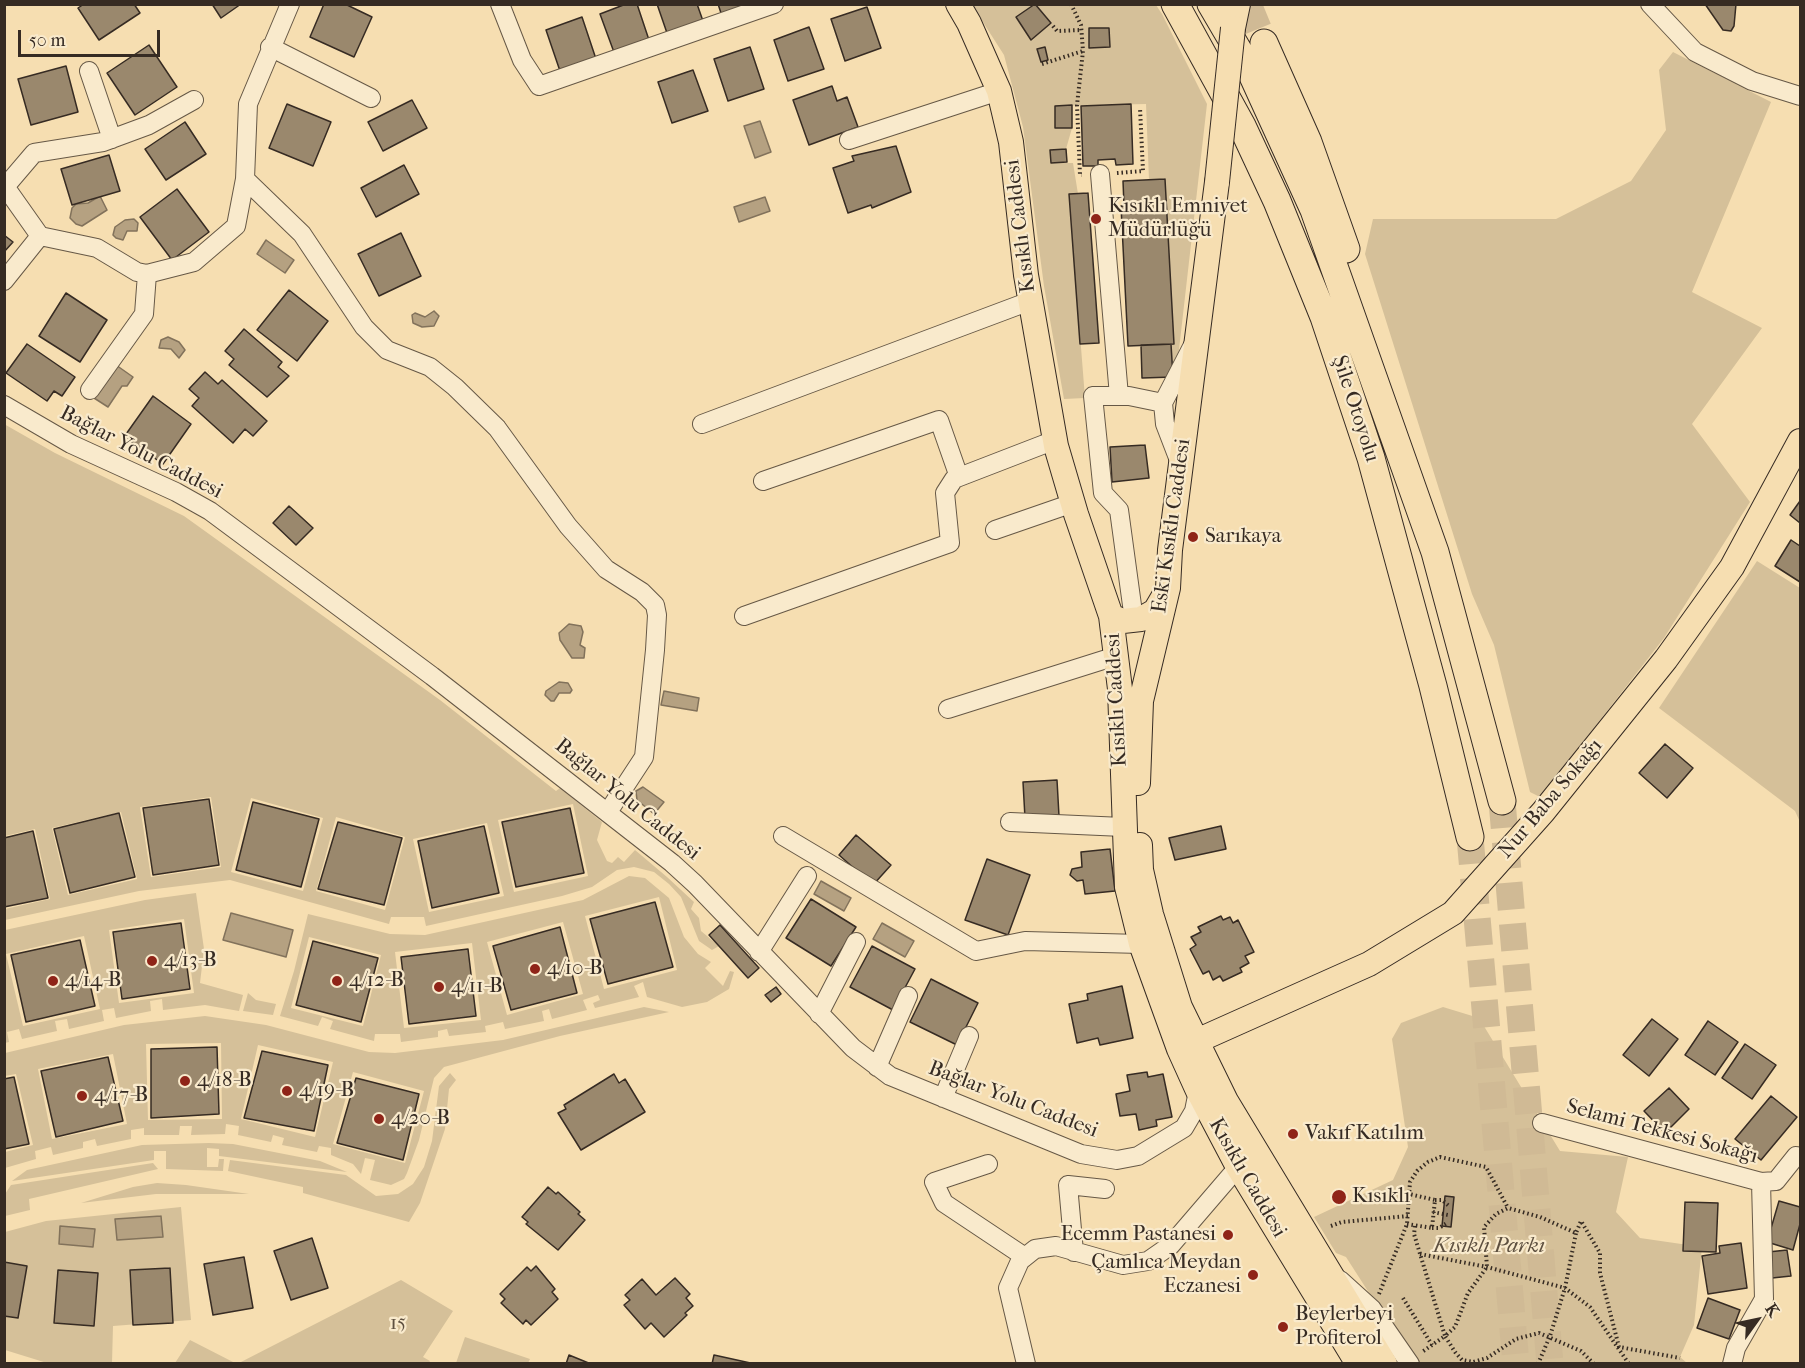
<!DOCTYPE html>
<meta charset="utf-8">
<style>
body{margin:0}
#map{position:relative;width:1805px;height:1368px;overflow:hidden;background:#f6deb1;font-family:"IM FELL French Canon",serif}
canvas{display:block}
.frame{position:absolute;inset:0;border:6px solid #362b23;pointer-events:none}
.north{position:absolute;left:1727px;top:1290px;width:60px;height:60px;-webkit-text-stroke:4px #f9eacc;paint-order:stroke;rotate:57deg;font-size:16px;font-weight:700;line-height:24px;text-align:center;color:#362b23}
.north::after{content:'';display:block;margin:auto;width:21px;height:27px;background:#362b23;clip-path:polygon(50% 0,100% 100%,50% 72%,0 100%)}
.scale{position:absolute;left:18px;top:30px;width:142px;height:27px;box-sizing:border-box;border:3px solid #362b23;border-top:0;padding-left:8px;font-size:18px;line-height:21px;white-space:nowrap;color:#362b23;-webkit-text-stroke:4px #f9eacc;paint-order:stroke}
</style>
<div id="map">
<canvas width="1805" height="1368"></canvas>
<div class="frame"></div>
<div class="north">K</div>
<div class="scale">50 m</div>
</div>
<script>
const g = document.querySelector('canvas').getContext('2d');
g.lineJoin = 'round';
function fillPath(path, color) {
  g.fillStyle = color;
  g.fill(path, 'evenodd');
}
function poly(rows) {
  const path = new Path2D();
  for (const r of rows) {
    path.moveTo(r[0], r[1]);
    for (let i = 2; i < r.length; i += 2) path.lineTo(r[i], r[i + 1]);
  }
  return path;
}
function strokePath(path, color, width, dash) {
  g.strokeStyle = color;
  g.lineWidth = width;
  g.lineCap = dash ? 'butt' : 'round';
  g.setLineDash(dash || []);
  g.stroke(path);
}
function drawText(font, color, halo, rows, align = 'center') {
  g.font = font + ' "IM FELL French Canon",serif';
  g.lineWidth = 4.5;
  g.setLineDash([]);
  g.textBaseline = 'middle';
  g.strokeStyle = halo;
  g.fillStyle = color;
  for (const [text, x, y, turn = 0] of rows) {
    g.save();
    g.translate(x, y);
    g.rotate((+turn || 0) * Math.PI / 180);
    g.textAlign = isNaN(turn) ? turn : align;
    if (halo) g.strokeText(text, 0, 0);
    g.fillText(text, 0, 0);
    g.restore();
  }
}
const green = poly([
 [972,5,1156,5,1162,14,1207,104,1177,367,1173,377,1171,344,1149,180,1146,104,1056,106,1055,128,1072,128,1066,149,1051,163,1073,163,1078,194,1069,195,1085,398,1064,399,1044,286,1023,127,1004,55],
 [1673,52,1771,102,1692,292,1762,328,1692,424,1750,502,1664,638,1540,797,1530,792,1494,645,1472,594,1365,254,1373,219,1556,219,1631,181,1666,130,1659,70],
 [4,424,55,453,184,516,440,700,556,791,560,788,602,822,597,840,607,861,612,863,618,857,624,862,635,850,667,877,694,902,691,909,699,918,701,931,719,946,712,950,699,941,681,897,669,884,654,872,634,867,617,870,592,887,562,896,426,926,424,917,391,917,389,924,230,880,139,891,5,920,5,909,50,899,35,829,5,836],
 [211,797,221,867,151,877,140,807],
 [251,798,323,818,303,891,231,872],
 [573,804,588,876,514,892,498,820],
 [121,812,137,879,68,895,52,828],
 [336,817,405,837,385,910,316,891],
 [487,823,504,896,429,912,413,839],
 [1757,561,1800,588,1800,822,1795,811,1659,708],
 [629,876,645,878,669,898,684,937,698,954,711,962,705,968,723,986,730,971,734,972,729,989,707,1002,682,1007,647,997,643,982,634,986,639,997,595,1008,593,1003,600,1000,598,995,583,1000,587,1010,552,1019,549,1009,542,1011,544,1021,505,1029,503,1022,485,1026,486,1032,449,1036,447,1029,438,1031,438,1037,401,1042,400,1034,375,1034,374,1041,330,1029,333,1021,322,1017,318,1026,280,1016,294,971,308,914,390,934,425,935,583,900],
 [659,897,677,970,604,989,585,916],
 [563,922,583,994,507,1015,487,942],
 [309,937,381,955,363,1026,291,1008],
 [472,943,481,1020,404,1028,395,952],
 [196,893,204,949,200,983,243,995,239,1011,205,1005,163,1010,162,999,150,1001,151,1011,116,1018,114,1008,102,1010,104,1021,69,1029,67,1019,55,1021,57,1031,22,1039,19,1029,7,1032,9,1042,5,1043,5,930,145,900],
 [184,919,194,993,119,1003,109,930],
 [84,936,100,1009,23,1026,6,954],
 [248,993,256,1000,276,1004,273,1015,243,1011],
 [644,1007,669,1012,560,1036,444,1067,434,1078,419,1140,407,1173,404,1179,391,1185,370,1180,375,1160,365,1158,361,1174,353,1164,331,1155,331,1148,319,1146,317,1152,282,1145,284,1138,273,1135,271,1142,238,1135,239,1126,226,1124,225,1134,191,1135,192,1126,180,1126,179,1135,144,1135,144,1128,131,1130,131,1139,97,1146,95,1139,83,1142,83,1148,53,1155,51,1147,35,1151,36,1159,5,1168,5,1152,33,1145,16,1074,5,1076,5,1053,124,1025,205,1016,266,1025,369,1052,395,1053,503,1040],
 [221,1043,222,1119,148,1120,146,1044],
 [258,1045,333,1062,315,1137,241,1119],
 [113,1054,127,1124,52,1139,38,1069],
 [353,1072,424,1091,405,1163,333,1144],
 [1443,1007,1479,1018,1560,1151,1628,1157,1616,1212,1640,1238,1702,1247,1694,1325,1680,1357,1687,1363,1414,1363,1346,1257,1336,1253,1314,1217,1393,1180,1408,1147,1392,1039,1401,1023],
 [450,1073,456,1080,449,1089,445,1129,420,1203,409,1222,303,1193,303,1187,228,1171,230,1160,346,1175,376,1196,398,1194,413,1184,424,1167,432,1141,439,1086],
 [209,1143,233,1144,320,1161,347,1172,219,1156,219,1149,207,1148,207,1167,218,1167,219,1159,224,1159,223,1171,166,1169,166,1151,154,1151,154,1160,12,1181,27,1170,142,1145],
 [153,1163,158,1169,29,1199,30,1210,5,1216,5,1194,11,1185],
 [157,1183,186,1185,249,1194,156,1194,81,1203,133,1187],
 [181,1207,191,1320,113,1326,112,1363,47,1363,5,1350,5,1232,46,1221],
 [401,1280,453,1311,423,1357,430,1361,429,1363,239,1363],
 [465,1337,530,1359,528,1363,456,1363],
 [190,1340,235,1363,175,1363]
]);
const water = poly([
 [760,121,771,152,755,158,744,126,760,121],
 [100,196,107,210,82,226,76,224,70,218,72,208,76,204,88,203,100,196],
 [765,197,770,211,739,222,734,207,765,197],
 [134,219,138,223,137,231,127,231,123,240,116,238,113,235,115,227,125,220,134,219],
 [266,240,294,260,285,273,257,254,266,240],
 [434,311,439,316,434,326,422,327,413,323,412,315,415,313,425,317,434,311],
 [168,337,179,342,185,350,179,358,171,349,159,348,161,340,168,337],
 [116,365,133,377,127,386,122,386,108,407,94,398,116,365],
 [569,624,581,626,583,632,580,645,585,648,584,658,572,658,560,640,559,633,569,624],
 [559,682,568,683,572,690,570,693,559,693,554,701,551,701,545,695,546,691,559,682],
 [664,691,699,698,697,711,661,705,664,691],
 [643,787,664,802,654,814,637,800,636,791,643,787],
 [821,881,851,898,844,911,814,894,821,881],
 [231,913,293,930,286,957,223,940,231,913],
 [882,923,914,941,905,957,873,939,882,923],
 [161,1216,163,1237,117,1240,115,1219,161,1216],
 [60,1226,95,1229,93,1247,59,1244,60,1226]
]);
const building = poly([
 [84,4,134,4,140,13,99,40,78,8,84,4],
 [212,4,241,4,221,18,212,4],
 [324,4,345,4,372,17,354,57,310,37,324,4],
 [626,4,637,4,650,43,615,55,600,14,626,4],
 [657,4,697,4,703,21,667,33,657,4],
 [718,4,755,4,722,16,718,4],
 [1035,4,1051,23,1031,40,1016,17,1035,4],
 [1705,4,1736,4,1734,26,1731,31,1723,30,1705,4],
 [867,7,881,48,845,61,831,19,867,7],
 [582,17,596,59,560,71,546,30,582,17],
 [809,27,824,69,788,81,774,40,809,27],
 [1089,28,1109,28,1110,47,1089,48,1089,28],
 [149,45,177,87,135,115,107,73,149,45],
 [750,47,764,89,728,101,714,59,750,47],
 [1045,47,1048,60,1041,62,1037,49,1045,47],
 [66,66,78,112,31,125,18,79,66,66],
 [693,70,708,111,672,123,658,82,693,70],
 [832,86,837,101,847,97,858,127,809,145,793,100,832,86],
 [412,100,427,128,383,151,368,122,412,100],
 [287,104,331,122,313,166,269,148,287,104],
 [1131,104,1133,164,1116,165,1115,159,1098,160,1098,166,1083,166,1081,106,1131,104],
 [1072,105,1072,128,1055,128,1055,106,1072,105],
 [185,122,206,154,166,180,145,149,185,122],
 [896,146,911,192,872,208,871,205,848,213,833,168,854,161,852,156,896,146],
 [1066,149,1067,162,1051,163,1050,150,1066,149],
 [109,155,120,191,72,205,61,169,109,155],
 [404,165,419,194,376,217,361,188,404,165],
 [1165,179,1174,344,1128,346,1121,206,1124,206,1123,181,1165,179],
 [177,189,209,232,172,260,140,217,177,189],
 [1088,193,1099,343,1080,344,1069,194,1088,193],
 [401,233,421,276,379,296,358,254,401,233],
 [4,235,13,242,4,252,4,235],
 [289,290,328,321,297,361,257,330,289,290],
 [66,293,107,320,80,362,39,336,66,293],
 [244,329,282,362,278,367,289,376,267,397,229,365,234,359,225,351,244,329],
 [27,344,75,377,62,396,54,391,47,401,6,373,27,344],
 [1171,344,1173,377,1142,378,1141,345,1171,344],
 [205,372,218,384,222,380,267,421,253,436,245,429,233,443,192,406,199,398,189,389,205,372],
 [153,396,191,424,163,464,124,437,153,396],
 [1145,445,1149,478,1112,482,1110,447,1145,445],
 [1800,501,1800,523,1790,515,1800,501],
 [289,506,313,528,296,545,273,523,289,506],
 [1791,540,1800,546,1800,582,1775,566,1791,540],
 [1665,744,1693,768,1667,798,1639,773,1665,744],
 [1057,780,1059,816,1025,818,1023,782,1057,780],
 [209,799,219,865,153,875,143,808,209,799],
 [253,802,319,819,301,887,236,870,253,802],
 [570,808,584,873,516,887,502,822,570,808],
 [119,813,135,877,70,893,54,829,119,813],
 [338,822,402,838,384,905,318,889,338,822],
 [484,826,499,893,432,908,418,841,484,826],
 [1221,826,1226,849,1175,860,1169,838,1221,826],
 [33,831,48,898,4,907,4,838,33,831],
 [856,835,891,865,873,885,839,855,856,835],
 [1110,849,1115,891,1085,894,1083,880,1077,881,1070,875,1072,869,1082,867,1081,852,1110,849],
 [987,859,1030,875,1008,935,965,920,987,859],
 [811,899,856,927,831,966,786,938,811,899],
 [655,902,673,967,608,984,590,919,655,902],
 [1221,916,1223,920,1230,917,1233,923,1238,920,1254,952,1245,956,1249,963,1240,968,1242,972,1223,981,1220,976,1213,980,1209,971,1203,974,1190,949,1196,945,1191,937,1201,932,1198,927,1221,916],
 [181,923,190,989,122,999,113,932,181,923],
 [720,925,759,968,748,978,709,935,720,925],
 [560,927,577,993,511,1010,493,946,560,927],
 [80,940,95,1006,26,1022,11,955,80,940],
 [313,941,378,958,361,1022,296,1005,313,941],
 [872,946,915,969,893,1010,850,987,872,946],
 [468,949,476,1016,409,1024,401,957,468,949],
 [931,979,978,1003,957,1045,910,1022,931,979],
 [1122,986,1133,1038,1100,1045,1098,1038,1077,1043,1069,1004,1088,1000,1087,994,1122,986],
 [776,987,781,994,771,1002,765,995,776,987],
 [1652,1019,1678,1039,1649,1076,1623,1055,1652,1019],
 [1708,1021,1738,1042,1715,1075,1685,1055,1708,1021],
 [1745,1044,1776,1065,1752,1099,1722,1078,1745,1044],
 [217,1047,219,1114,151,1118,151,1049,217,1047],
 [262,1051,328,1065,314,1131,244,1118,262,1051],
 [108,1057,123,1121,56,1137,41,1071,108,1057],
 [1147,1072,1148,1077,1163,1074,1172,1117,1156,1120,1157,1126,1139,1130,1136,1114,1120,1116,1116,1094,1130,1091,1127,1075,1147,1072],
 [614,1074,619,1083,625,1079,645,1112,581,1150,558,1113,566,1109,564,1105,614,1074],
 [14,1077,29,1144,4,1149,4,1079,14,1077],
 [356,1078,419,1094,403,1160,337,1143,356,1078],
 [1669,1088,1689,1109,1665,1133,1644,1111,1669,1088],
 [1771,1096,1797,1117,1761,1160,1735,1139,1771,1096],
 [548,1187,556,1194,558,1192,580,1212,578,1214,585,1220,558,1250,526,1224,528,1222,522,1217,548,1187],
 [1445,1196,1454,1197,1451,1227,1442,1226,1445,1196],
 [1779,1201,1800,1207,1800,1224,1793,1250,1767,1242,1779,1201],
 [1685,1202,1718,1203,1716,1252,1683,1251,1685,1202],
 [312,1238,328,1288,291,1300,274,1251,312,1238],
 [1741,1243,1747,1288,1708,1294,1702,1256,1720,1253,1719,1246,1741,1243],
 [1787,1250,1791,1276,1772,1278,1768,1252,1787,1250],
 [244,1257,253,1308,213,1315,204,1264,244,1257],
 [4,1262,27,1266,18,1318,4,1316,4,1262],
 [536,1266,555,1289,552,1292,558,1299,531,1325,526,1320,523,1324,501,1303,505,1299,500,1294,527,1267,531,1271,536,1266],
 [170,1268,173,1323,133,1325,130,1270,170,1268],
 [58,1270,98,1273,94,1326,54,1323,58,1270],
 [675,1278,690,1294,686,1298,693,1306,685,1313,687,1315,664,1337,651,1323,645,1329,624,1305,630,1300,625,1295,642,1279,656,1295,675,1278],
 [1708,1298,1740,1310,1729,1339,1697,1328,1708,1298],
 [569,1355,591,1364,566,1364,569,1355],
 [714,1355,755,1364,712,1364,714,1355]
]);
const highwayTunnel = poly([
 [1248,4,1264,43],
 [1502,801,1550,1364],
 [1470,837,1516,1364]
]);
const path = poly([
 [1071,4,1081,25,1083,51,1077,105,1080,175,1082,175],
 [1053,26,1057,31,1081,30],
 [1042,64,1083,51],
 [1117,173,1143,171,1140,108],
 [1435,1200,1442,1200,1449,1206],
 [1433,1212,1448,1215],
 [1407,1224,1432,1228,1435,1200,1409,1194],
 [1331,1226,1342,1222,1408,1216],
 [1415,1226,1414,1234,1445,1336,1422,1352],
 [1432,1228,1439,1228,1447,1223],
 [1420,1254,1487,1267,1565,1288,1590,1307,1629,1364],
 [1379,1294,1407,1224,1410,1182,1417,1171,1428,1162,1440,1157,1486,1167,1508,1208],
 [1403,1298,1432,1345],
 [1538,1364,1550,1336,1565,1288,1576,1233],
 [1594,1364,1581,1351,1539,1333,1516,1339,1487,1358,1473,1362,1462,1360,1455,1352,1445,1336,1455,1327,1468,1293,1487,1267,1484,1227,1496,1214,1508,1208,1540,1217,1576,1233,1581,1221,1600,1253,1600,1273,1619,1347,1680,1358]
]);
const minor = poly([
 [500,4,522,60,539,86,774,4],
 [1650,4,1695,52,1752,81,1800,96],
 [270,47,371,98],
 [89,71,112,139],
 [849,140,999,91],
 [1100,174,1119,396],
 [245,179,302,234,364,327,387,350,430,367,455,387,497,428,568,526,606,569,642,592,655,605,657,615,655,650,644,757,608,812],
 [4,185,40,236,97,248,137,272,147,274,194,262,236,226,245,179,248,104,290,4],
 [5,187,34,153,103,142,149,125,194,100],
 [4,281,40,236],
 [90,390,144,314,147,274],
 [4,405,71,444,176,492,210,511,432,676,672,863,695,884,853,1048,890,1076,1081,1154,1117,1160,1138,1156,1184,1128,1194,1111,1198,1091],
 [702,424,1030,301],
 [1180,463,1165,424,1163,403,1193,345],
 [763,481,939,420,959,477],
 [995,530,1073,503],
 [744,616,950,543,945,493,954,479,1055,440],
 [1134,620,1119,510,1103,493,1093,396,1129,396,1163,403],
 [948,709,1116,656],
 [1010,822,1123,827],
 [783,836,976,951,1025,941,1141,944],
 [759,952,807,876],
 [819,1014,856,942],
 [877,1067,908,996],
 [943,1098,969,1036],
 [1542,1123,1761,1182,1764,1299,1736,1348,1732,1364],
 [988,1164,934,1182,944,1203,1025,1257],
 [1761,1182,1776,1181,1796,1156,1800,1157],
 [1074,1252,1068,1185,1105,1189],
 [1340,1280,1372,1309,1410,1364],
 [1026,1364,1008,1288,1020,1261,1035,1249,1056,1246,1123,1265,1148,1261,1171,1245,1238,1167]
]);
const major = poly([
 [958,4,969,23,999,91,1011,142,1026,275,1056,446,1076,514,1111,616,1120,689,1127,887,1141,944,1179,1049,1198,1091,1238,1167,1358,1364],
 [1233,28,1238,4],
 [1111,616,1123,621,1141,619,1155,611,1165,594],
 [1138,783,1141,701,1168,588,1170,550,1217,182],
 [1140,845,1141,870,1151,914,1180,1007,1226,1101,1385,1364],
 [1181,1048,1369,964,1453,913,1543,812,1666,659,1732,567,1800,441]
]);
const highway = poly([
 [1175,4,1242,126,1277,201,1324,317,1371,458,1433,686,1470,837],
 [1211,4,1252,74,1314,210,1435,552,1502,801],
 [1264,43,1308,142,1346,249]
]);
const majorBridge = poly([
 [1217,182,1233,28]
]);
const markers = [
 [1096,219,6,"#8f2418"],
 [1193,537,6,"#8f2418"],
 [152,961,6,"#8f2418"],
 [535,969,6,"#8f2418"],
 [53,981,6,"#8f2418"],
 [337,981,6,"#8f2418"],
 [439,987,6,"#8f2418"],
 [185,1081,6,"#8f2418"],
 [287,1091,6,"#8f2418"],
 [82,1096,6,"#8f2418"],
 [379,1119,6,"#8f2418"],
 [1293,1134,6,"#8f2418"],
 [1339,1197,8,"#8f2418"],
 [1228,1235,6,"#8f2418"],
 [1253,1275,6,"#8f2418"],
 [1283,1327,6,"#8f2418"]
];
const poiNames = [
 ["Kısıklı Emniyet",1108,207],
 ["Müdürlüğü",1108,231],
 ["Sarıkaya",1205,537],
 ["4/13-B",164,961],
 ["4/10-B",547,969],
 ["4/14-B",65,981],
 ["4/12-B",349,981],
 ["4/11-B",451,987],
 ["4/18-B",197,1081],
 ["4/19-B",299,1091],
 ["4/17-B",94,1096],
 ["4/20-B",391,1119],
 ["Vakıf Katılım",1305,1134],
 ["Kısıklı",1352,1197],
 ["Ecemm Pastanesi",1216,1235,"right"],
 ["Çamlıca Meydan",1241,1263,"right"],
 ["Eczanesi",1241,1287,"right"],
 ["Beylerbeyi",1295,1315],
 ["Profiterol",1295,1339]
];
const streetNames = [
 ["Kısıklı Caddesi",1021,226,-97],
 ["Şile Otoyolu",1355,409,72],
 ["Bağlar Yolu Caddesi",141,453,27],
 ["Eski Kısıklı Caddesi",1172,526,-82],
 ["Kısıklı Caddesi",1117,700,-93],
 ["Nur Baba Sokağı",1551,799,-50],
 ["Bağlar Yolu Caddesi",627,800,39],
 ["Bağlar Yolu Caddesi",1013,1100,21],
 ["Selami Tekkesi Sokağı",1662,1132,15],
 ["Kısıklı Caddesi",1247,1178,60]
];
const parkNames = [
 ["Kısıklı Parkı",1489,1247],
 ["15",398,1324]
];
fillPath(green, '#d5c099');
fillPath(water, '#b5a181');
strokePath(water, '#82725b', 1.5);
fillPath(building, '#9a886d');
strokePath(building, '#362b23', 1.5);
strokePath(highwayTunnel, '#d0ba95', 27, [27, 14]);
strokePath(minor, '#665846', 20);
strokePath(major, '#362b23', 26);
strokePath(highway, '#362b23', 29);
strokePath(path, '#362b23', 4, [1.5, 3]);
strokePath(minor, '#f9eacc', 18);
strokePath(major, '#f6deb1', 24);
strokePath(highway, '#f6deb1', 27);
strokePath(majorBridge, '#362b23', 26, []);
strokePath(majorBridge, '#f6deb1', 24);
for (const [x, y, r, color] of markers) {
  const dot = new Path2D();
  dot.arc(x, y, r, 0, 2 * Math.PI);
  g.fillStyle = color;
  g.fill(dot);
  strokePath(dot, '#f9eacc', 2);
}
drawText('21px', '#362b23', '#f9eacc', poiNames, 'left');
drawText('21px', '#362b23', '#f9eacc', streetNames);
drawText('italic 21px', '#5e5040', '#f9eacc', parkNames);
</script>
